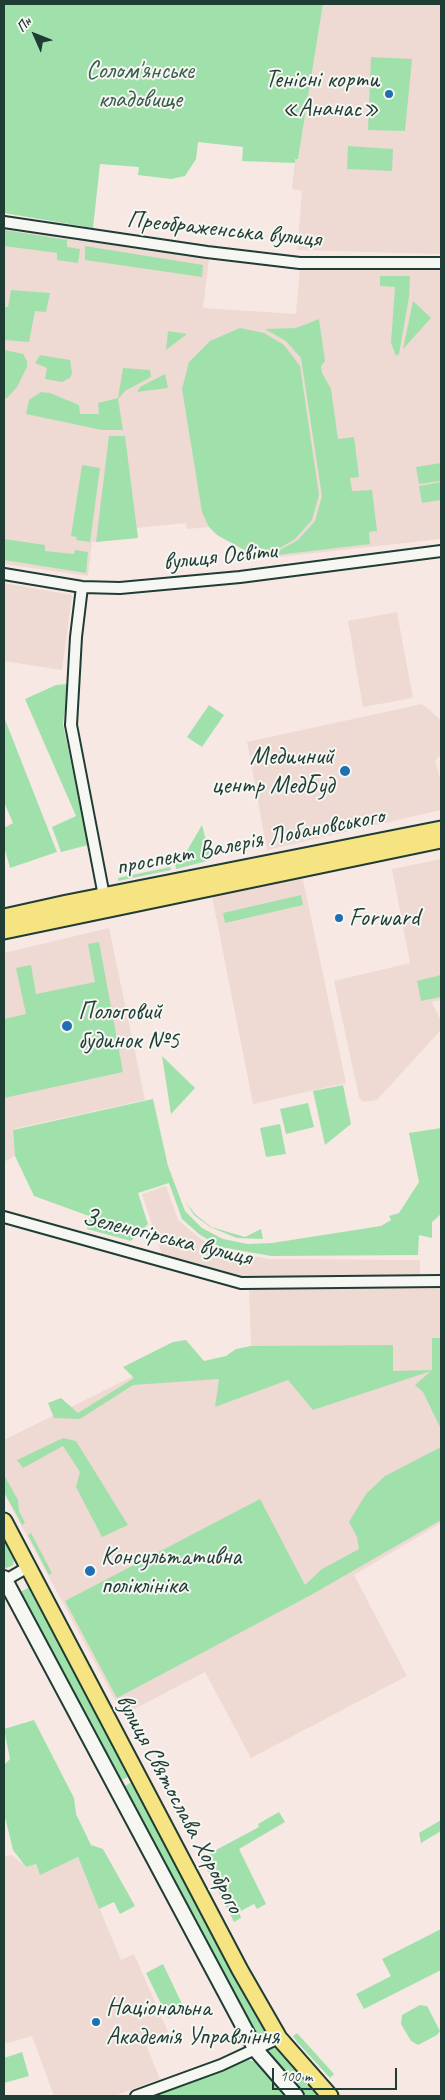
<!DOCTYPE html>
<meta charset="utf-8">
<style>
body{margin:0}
#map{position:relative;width:445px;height:2100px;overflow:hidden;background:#f7e8e4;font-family:Caveat,sans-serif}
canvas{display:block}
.frame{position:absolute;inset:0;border:5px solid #1f3d34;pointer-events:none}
.north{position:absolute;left:10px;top:10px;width:50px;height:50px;-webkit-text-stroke:4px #f6f6f2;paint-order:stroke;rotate:314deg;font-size:14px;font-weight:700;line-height:20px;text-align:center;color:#1f3d34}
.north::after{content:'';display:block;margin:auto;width:18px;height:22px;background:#1f3d34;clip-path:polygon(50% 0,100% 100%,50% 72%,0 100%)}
.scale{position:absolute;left:272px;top:2068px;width:125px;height:22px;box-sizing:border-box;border:2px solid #1f3d34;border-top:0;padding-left:6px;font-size:15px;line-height:18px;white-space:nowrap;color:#1f3d34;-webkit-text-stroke:4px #f6f6f2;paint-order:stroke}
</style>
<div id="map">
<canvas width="445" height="2100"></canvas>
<div class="frame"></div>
<div class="north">Пн</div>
<div class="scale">100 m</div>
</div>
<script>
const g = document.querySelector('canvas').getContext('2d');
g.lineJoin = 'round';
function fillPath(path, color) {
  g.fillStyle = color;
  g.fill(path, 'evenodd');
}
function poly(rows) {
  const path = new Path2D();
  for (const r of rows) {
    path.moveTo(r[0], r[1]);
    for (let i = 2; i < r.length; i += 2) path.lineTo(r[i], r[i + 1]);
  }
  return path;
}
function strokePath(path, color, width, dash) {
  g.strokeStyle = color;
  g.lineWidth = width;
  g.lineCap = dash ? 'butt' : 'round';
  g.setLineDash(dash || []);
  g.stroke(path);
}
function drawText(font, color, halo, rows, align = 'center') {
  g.font = font + ' Caveat,sans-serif';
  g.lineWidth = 4;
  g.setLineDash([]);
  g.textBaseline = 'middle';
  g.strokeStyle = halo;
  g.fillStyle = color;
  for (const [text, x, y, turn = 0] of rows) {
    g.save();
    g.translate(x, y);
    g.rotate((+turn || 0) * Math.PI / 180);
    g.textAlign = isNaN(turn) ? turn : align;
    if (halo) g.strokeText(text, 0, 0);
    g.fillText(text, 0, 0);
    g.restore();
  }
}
const built = poly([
 [323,4,441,4,441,254,297,250,302,191,292,189,295,159,298,159],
 [4,225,209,259,203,308,296,314,300,267,441,269,441,539,252,560,251,554,217,535,209,527,187,529,186,523,137,528,138,538,92,542,88,576,4,564],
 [4,583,72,595,62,670,4,661],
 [397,612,413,698,363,707,348,621],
 [422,704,439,718,441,727,441,754,435,761,441,782,441,810,267,850,247,742],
 [441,859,441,1000,432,1002,441,1021,441,1030,377,1100,363,1102,359,1097,334,981,410,963,392,869],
 [302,875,346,1083,253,1104,212,896],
 [109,928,145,1100,13,1129,15,1156,4,1162,4,953],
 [166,1186,178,1220,198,1237,218,1250,269,1259,420,1260,420,1278,269,1280,237,1278,163,1258,142,1194],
 [441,1286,441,1523,354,1575,407,1676,251,1758,205,1672,123,1715,4,1493,4,1440,182,1352,203,1367,251,1346,249,1288],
 [12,1855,26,1867,35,1864,40,1874,78,1857,121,1960,134,1954,169,2034,146,2045,160,2079,114,2096,54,2096,32,2036,4,2044,4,1856]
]);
const green = poly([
 [4,4,323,4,298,159,295,159,295,163,242,161,243,147,198,142,196,159,185,176,171,179,138,175,139,167,100,164,93,228,4,213],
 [371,57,412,59,405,131,368,130],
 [348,146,393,149,392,171,347,169],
 [4,230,67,240,67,247,80,249,78,263,57,260,57,253,4,246],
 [85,246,203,265,202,277,85,260],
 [380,276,410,276,409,297,399,354,396,356,391,343,395,287,380,286],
 [11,290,50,293,46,312,35,311,29,342,4,340,4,307,8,307],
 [413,301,431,318,403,349],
 [319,319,325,361,321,366,322,373,331,389,338,439,354,437,359,477,350,478,352,491,372,490,377,531,369,532,370,544,269,556,298,540,315,521,322,496,301,358,286,341,265,329,296,328],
 [240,328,264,333,284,345,300,366,319,495,312,520,295,539,270,554,252,554,217,535,209,527,202,512,182,389,189,362,210,341],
 [168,331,187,334,166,350],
 [4,350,23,354,27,361,27,367,17,387,7,398,4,398],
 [40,355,70,360,72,373,70,378,62,382,45,379,47,368,35,363],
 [123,368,150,370,151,377,125,391,118,399,123,430,102,430,26,414,29,400,41,392,50,393,79,405,80,414,99,414,98,403,118,398],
 [165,374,168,388,137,392,140,387],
 [109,436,125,436,138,538,96,542],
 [441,463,441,481,419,484,416,467],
 [82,465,100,468,90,542,76,540,77,537,71,536],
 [441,482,441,500,422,503,419,486],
 [4,539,45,545,45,551,74,554,75,550,88,552,86,573,4,560],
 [68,684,63,724,88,845,61,852,52,827,76,816,25,699,56,685],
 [209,705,224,715,202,747,187,737],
 [4,717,57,852,10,868,4,846,4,828,13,823,4,802],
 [202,825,211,860,176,869,175,863,181,861],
 [170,867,171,870,118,881,118,878],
 [301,895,303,905,225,923,223,913],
 [99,942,123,1072,4,1098,4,1019,26,1014,16,968,31,965,36,994,95,982,88,944],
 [441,975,441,997,421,1001,417,981],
 [162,1056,195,1088,171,1114],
 [343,1085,351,1124,325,1145,313,1091],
 [153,1099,168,1166,185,1211,202,1228,223,1239,248,1244,272,1243,381,1226,391,1220,389,1216,399,1213,419,1182,409,1133,441,1128,441,1214,432,1222,432,1238,419,1235,418,1255,271,1256,220,1247,199,1234,182,1219,169,1183,138,1193,148,1224,131,1241,87,1229,89,1216,34,1196,15,1156,13,1130],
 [308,1103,314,1127,286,1134,280,1109],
 [280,1124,286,1154,266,1157,260,1128],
 [185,1201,195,1214,211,1227,245,1237,261,1229,263,1239,237,1238,210,1227,194,1215],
 [432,1338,441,1338,441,1429,423,1392,415,1385,431,1371,313,1410,288,1380,215,1407,219,1379,133,1385,80,1419,54,1418,48,1403,61,1398,78,1413,134,1378,123,1367,173,1342,186,1340,204,1361,226,1356,236,1349,251,1346,393,1345,393,1371,432,1370],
 [63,1438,76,1441,128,1525,102,1537,76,1487,80,1472,63,1446,23,1468,17,1460],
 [441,1447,441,1520,311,1595,117,1698,65,1601,260,1499,305,1585,322,1569,359,1549,357,1537,349,1522,366,1494,385,1476],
 [4,1475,18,1500,19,1511,25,1523,22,1525,4,1492],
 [31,1533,52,1573,49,1575,28,1535],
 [4,1539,14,1560,13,1565,7,1568,4,1567],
 [32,1586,132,1775,118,1782,18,1593],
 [34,1720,74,1798,76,1814,91,1845,103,1849,135,1906,120,1914,114,1902,99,1909,78,1857,40,1875,36,1864,26,1867,13,1850,4,1813,4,1765,10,1759,4,1729],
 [134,1781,269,2030,268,2036,259,2041,254,2037,121,1788],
 [279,1812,285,1822,239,1849,266,1904,257,1909,254,1904,239,1912,241,1918,234,1922,201,1858,259,1827,258,1824],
 [441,1820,441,1831,421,1843,419,1833],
 [441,1929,441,1970,364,2009,356,1994,391,1976,382,1959],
 [163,1964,185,2010,168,2018,146,1973],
 [420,2005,427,2006,440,2031,437,2035,418,2045,411,2041,401,2024,402,2015],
 [297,2033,334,2074,330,2078,297,2042,293,2036],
 [277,2047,282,2050,325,2096,304,2096,265,2051],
 [22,2052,29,2076,4,2083,4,2058],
 [249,2060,258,2063,289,2096,143,2096]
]);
const street = poly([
 [4,222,207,252,300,263,441,263],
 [4,574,82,587,120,588,240,577,441,551],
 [82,587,76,637,71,725,104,896],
 [4,1217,241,1283,441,1281],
 [4,1581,28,1567],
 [136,2096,221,2065,279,2038]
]);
const secondary = poly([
 [4,1578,256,2050,296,2096]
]);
const primary = poly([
 [4,917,67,903,441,829],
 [4,931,441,840],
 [4,1521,240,1970,279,2038,330,2096]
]);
const markers = [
 [389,94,5,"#1f6fb2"],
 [345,771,6,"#1f6fb2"],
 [339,918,5,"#1f6fb2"],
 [67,1026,6,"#1f6fb2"],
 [90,1571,6,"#1f6fb2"],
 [96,2022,5,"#1f6fb2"]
];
const parkNames = [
 ["Солом'янське",140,71],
 ["кладовище",140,100]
];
const poiNames = [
 ["Тенісні корти",379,80,"right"],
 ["«Ананас»",379,109,"right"],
 ["Медичний",334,757,"right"],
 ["центр МедБуд",334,786,"right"],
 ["Forward",349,918],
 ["Пологовий",78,1012],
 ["будинок №5",78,1041],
 ["Консультативна",101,1557],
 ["поліклініка",101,1586],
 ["Національна",106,2008],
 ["Академія Управління",106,2037]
];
const streetNames = [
 ["Преображенська вулиця",224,230,6],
 ["вулиця Освіти",220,557,-6],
 ["проспект Валерія Лобановського",250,842,-11],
 ["Зеленогірська вулиця",167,1238,14],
 ["вулиця Святослава Хороброго",179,1804,62]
];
fillPath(built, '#efd9d3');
fillPath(green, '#a0e1ab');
strokePath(street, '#1f3d34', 14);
strokePath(secondary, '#1f3d34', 18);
strokePath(primary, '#1f3d34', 19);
strokePath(street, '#f6f6f2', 10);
strokePath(secondary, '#f6f6f2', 14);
strokePath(primary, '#f6e381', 15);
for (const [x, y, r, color] of markers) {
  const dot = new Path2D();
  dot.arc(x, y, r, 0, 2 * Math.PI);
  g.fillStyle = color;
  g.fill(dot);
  strokePath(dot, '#f6f6f2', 2);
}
drawText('25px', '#395e4c', '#f6f6f2', parkNames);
drawText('25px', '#1f3d34', '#f6f6f2', poiNames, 'left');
drawText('25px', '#1f3d34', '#f6f6f2', streetNames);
</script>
